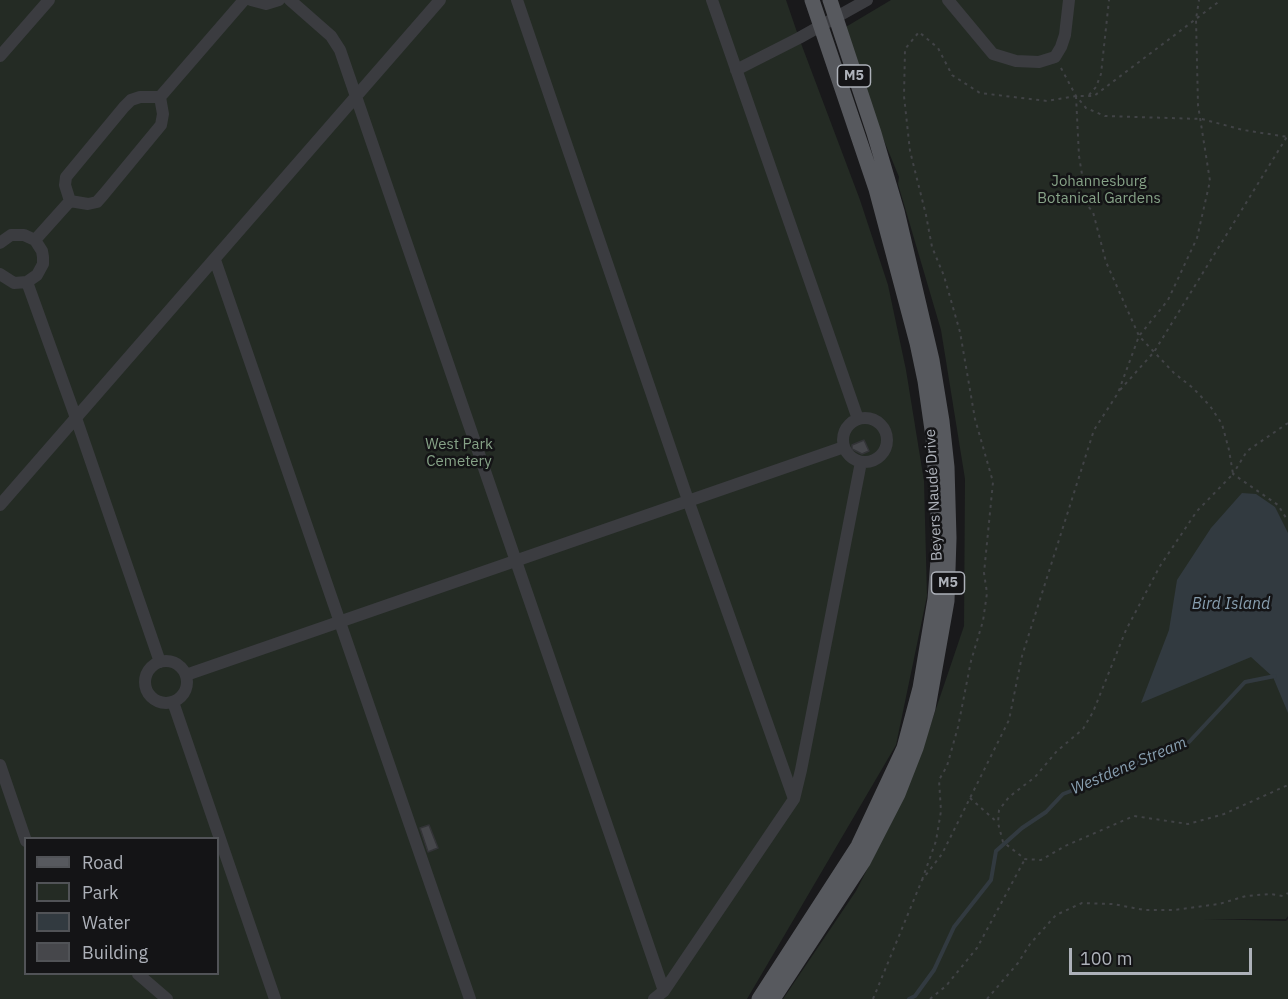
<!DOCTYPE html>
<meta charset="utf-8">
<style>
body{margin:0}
#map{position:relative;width:1288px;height:999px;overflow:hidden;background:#19191b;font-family:"IBM Plex Sans",sans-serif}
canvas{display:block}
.legend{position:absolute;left:24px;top:837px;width:195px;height:138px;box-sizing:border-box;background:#141416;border:2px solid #515357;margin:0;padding:8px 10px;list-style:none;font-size:18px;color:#adb1b9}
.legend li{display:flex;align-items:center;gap:12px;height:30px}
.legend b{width:30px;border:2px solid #515357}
.scale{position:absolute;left:1069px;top:948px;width:183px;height:27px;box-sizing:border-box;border:3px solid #adb1b9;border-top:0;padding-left:8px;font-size:18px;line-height:21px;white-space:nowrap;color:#adb1b9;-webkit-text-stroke:4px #141416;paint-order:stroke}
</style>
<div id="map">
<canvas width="1288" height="999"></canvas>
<ul class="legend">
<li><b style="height:8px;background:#57595e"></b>Road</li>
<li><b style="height:16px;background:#242b24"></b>Park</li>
<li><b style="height:16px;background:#323a40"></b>Water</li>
<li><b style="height:16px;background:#46474b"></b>Building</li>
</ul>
<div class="scale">100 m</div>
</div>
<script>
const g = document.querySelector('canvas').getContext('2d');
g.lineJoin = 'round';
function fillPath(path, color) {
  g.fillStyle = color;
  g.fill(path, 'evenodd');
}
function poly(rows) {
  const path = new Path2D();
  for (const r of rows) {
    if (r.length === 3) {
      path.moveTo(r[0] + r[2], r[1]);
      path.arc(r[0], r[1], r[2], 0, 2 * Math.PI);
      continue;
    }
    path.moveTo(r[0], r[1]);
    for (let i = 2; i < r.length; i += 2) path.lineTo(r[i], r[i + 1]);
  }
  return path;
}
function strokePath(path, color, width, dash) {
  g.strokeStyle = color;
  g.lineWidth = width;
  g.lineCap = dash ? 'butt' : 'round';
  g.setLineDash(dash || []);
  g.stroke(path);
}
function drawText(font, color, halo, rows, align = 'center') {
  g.font = font + ' "IBM Plex Sans",sans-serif';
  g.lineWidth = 5;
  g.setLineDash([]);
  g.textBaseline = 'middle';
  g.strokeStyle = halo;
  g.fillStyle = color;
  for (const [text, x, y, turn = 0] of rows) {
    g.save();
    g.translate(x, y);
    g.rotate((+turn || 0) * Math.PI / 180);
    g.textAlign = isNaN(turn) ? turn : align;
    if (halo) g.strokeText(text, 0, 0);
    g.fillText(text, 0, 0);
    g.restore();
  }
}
const green = poly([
 [0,0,786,0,799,38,860,200,888,285,906,370,924,481,927,596,896,745,747,999,0,999],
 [26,838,218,838,218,974,26,974],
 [891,0,1288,0,1288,916,1286,919,1204,919,1286,921,1288,919,1288,999,783,999,856,891,893,819,923,747,964,626,965,479,941,330,898,184,899,177,839,31]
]);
const water = poly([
 [1242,493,1256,494,1275,507,1288,533,1288,713,1273,677,1251,657,1141,703,1169,630,1177,580,1211,528]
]);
const stream = poly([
 [909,999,915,996,934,970,954,927,991,880,996,851,1022,828,1046,812,1063,794,1113,775,1148,758,1189,742,1245,682,1275,676]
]);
const building = poly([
 [864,440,869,451,862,454,852,449,852,445,864,440],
 [429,825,438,848,428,852,420,828,429,825]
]);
const path = poly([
 [1061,68,1076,96,1086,108,1105,116,1202,119,1243,130,1288,137],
 [1089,95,1096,87,1101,74,1109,0],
 [1076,96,1079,156,1087,205,1093,212,1106,262,1139,336,1174,373,1193,388,1210,406,1222,424,1229,450,1233,474,1197,511,1160,566,1126,630,1093,712,1083,729,1057,751,1035,777,1009,797,999,810,998,823,1003,842,1025,859,1041,860,1065,846,1134,816,1188,824,1224,814,1288,785],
 [1120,390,1154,352,1288,135],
 [1288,423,1247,451,1233,474,1278,505,1288,521],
 [970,798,997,822],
 [922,880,936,841,941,811,939,780,947,766,958,727,971,661,983,621,987,593,984,573,993,482,975,419,960,332,944,276,932,247,926,215,910,151,904,96,905,49,919,32,938,48,952,75,980,93,1047,101,1076,96,1094,96,1221,0],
 [873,999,922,880,942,854,1009,720,1022,656,1094,430,1118,393,1139,336,1168,300,1197,238,1210,181,1198,105,1196,19,1199,0],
 [930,999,946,986,977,948,1025,859],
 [987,999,1018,963,1030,944,1056,915,1082,903,1113,904,1144,910,1174,910,1219,904,1246,896,1270,894,1283,896,1288,893]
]);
const minor = poly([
 [251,0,266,4,279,0],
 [290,0,331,36,340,50,664,991],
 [517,0,688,500,794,799],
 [712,0,858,419],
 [948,0,993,54,1016,61,1039,62,1055,57,1061,47,1065,35,1069,0],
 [0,56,49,0],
 [736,70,799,38,867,0],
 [70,201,65,185,66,177,124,107,131,100,140,97,160,97,244,0],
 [70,201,88,204,97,202,104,194,161,125,163,114,160,97],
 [35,240,70,201],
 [0,243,11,235,24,235,35,240,42,251,43,257,43,264,37,275,27,282,14,283,0,274],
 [215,260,470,999],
 [27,282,76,418,160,662],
 [865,440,22],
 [0,505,440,0],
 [166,682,21],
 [186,675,844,447],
 [173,702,275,999],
 [0,765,26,841],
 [138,974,167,999],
 [654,999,664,991,794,799,801,770,861,462]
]);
const major = poly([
 [759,999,858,846,904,748,920,688,935,599,938,560,939,530,933,437,925,381,917,343,876,189,812,0],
 [773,999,863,862,898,794,916,748,928,708,947,601,949,538,947,467,942,421,932,360,897,211,874,133,830,0]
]);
const shields = [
 [854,76,33],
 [948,583,33]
];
const shieldNames = [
 ["M5",854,76],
 ["M5",948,583]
];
const parkNames = [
 ["Johannesburg",1099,182],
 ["Botanical Gardens",1099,199],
 ["West Park",459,445],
 ["Cemetery",459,462]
];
const streetNames = [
 ["Beyers Naudé Drive",934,495,-93]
];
const waterNames = [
 ["Bird Island",1231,604],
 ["Westdene Stream",1129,766,-23]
];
fillPath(green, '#242b24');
fillPath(water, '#323a40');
strokePath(stream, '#323a40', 4);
fillPath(building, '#46474b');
strokePath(building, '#333437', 1.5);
strokePath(path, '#414346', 2, [3, 4.5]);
strokePath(minor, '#3b3c40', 12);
strokePath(major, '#57595e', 15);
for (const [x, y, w] of shields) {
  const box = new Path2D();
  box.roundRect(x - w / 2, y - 11, w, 22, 4.5);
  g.fillStyle = '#141416';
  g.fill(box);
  strokePath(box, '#adb1b9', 1.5);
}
drawText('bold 14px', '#adb1b9', null, shieldNames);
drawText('15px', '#86a287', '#141416', parkNames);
drawText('15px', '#adb1b9', '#141416', streetNames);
drawText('italic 16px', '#889fb0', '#141416', waterNames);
</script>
